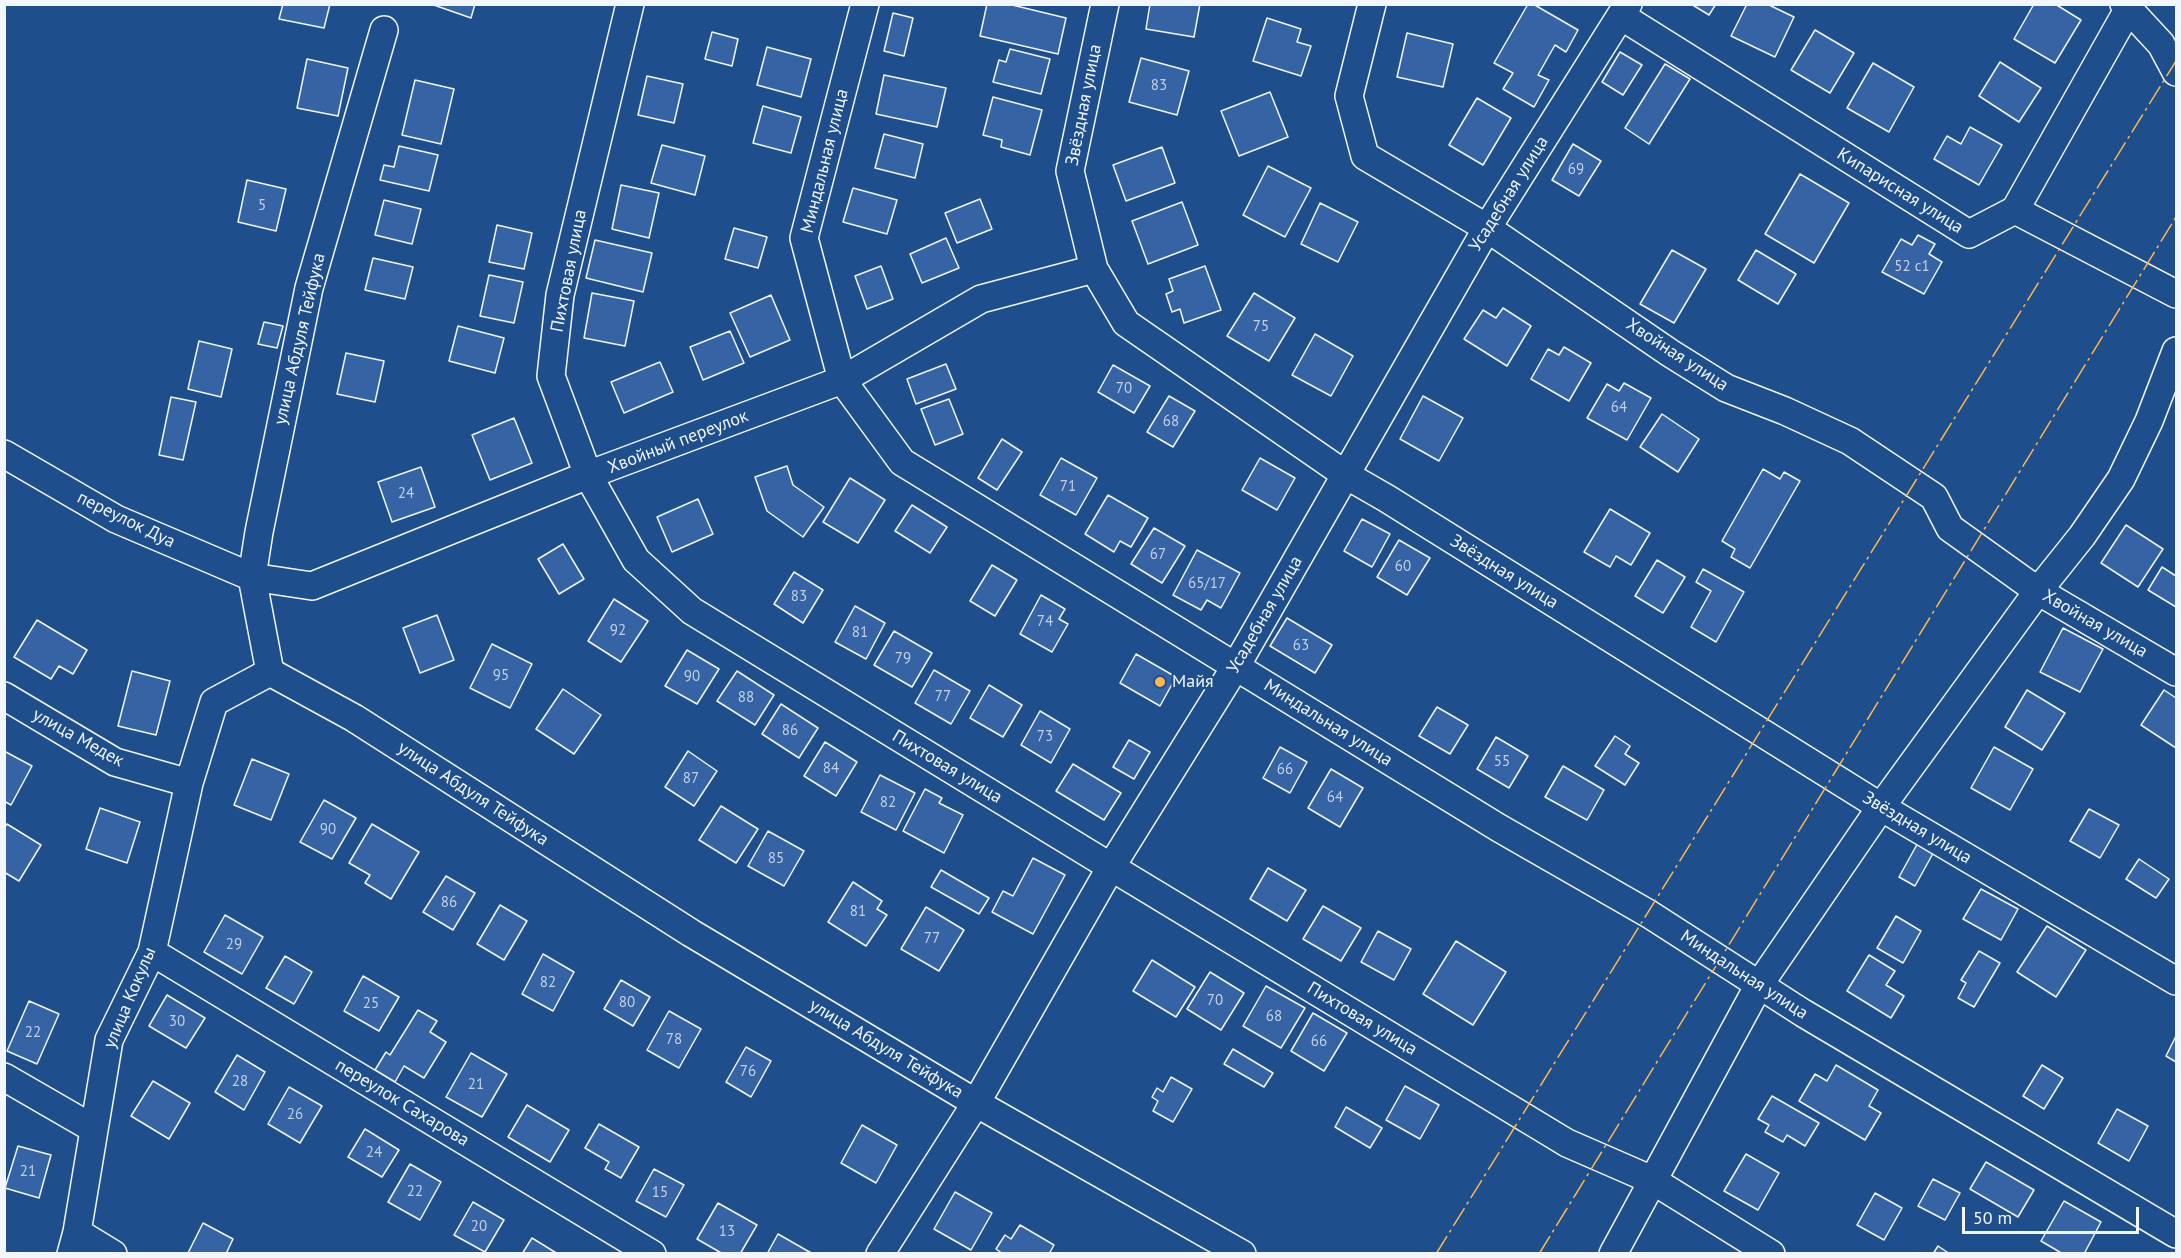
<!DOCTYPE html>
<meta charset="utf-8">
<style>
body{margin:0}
#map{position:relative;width:2181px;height:1258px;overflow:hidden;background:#1f4e8c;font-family:"PT Sans",sans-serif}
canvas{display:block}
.frame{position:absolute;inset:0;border:6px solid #f2f6ff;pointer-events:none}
.scale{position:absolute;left:1962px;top:1207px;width:177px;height:27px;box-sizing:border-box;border:3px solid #f2f6ff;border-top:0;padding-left:8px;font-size:18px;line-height:21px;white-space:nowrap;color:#f2f6ff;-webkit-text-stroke:4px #1f4e8c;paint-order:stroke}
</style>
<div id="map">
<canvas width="2181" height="1258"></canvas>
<div class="frame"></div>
<div class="scale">50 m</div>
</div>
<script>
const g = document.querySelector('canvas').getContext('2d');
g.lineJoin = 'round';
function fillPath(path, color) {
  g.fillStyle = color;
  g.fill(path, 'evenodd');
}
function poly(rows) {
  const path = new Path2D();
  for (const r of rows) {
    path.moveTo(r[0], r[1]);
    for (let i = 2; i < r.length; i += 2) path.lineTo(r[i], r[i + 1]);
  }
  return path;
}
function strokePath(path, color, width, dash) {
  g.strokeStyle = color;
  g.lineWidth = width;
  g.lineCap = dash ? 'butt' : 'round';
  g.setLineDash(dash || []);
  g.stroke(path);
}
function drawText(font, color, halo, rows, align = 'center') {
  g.font = font + ' "PT Sans",sans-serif';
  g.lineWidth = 4.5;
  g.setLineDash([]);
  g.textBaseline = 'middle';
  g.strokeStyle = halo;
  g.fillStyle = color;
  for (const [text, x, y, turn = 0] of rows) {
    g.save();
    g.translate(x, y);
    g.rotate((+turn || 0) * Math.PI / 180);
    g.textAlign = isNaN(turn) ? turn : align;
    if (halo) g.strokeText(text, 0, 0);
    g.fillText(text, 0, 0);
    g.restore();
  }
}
const building = poly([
 [283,4,330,4,324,28,279,19,283,4],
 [431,4,475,4,471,18,431,4],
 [987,4,1008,4,1066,18,1058,54,980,36,987,4],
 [1150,4,1200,4,1194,37,1146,29,1150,4],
 [1528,4,1533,4,1578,30,1566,52,1555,45,1538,75,1549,80,1534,107,1503,89,1513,73,1494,63,1528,4],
 [1691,4,1716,4,1709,15,1691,4],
 [1747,4,1767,4,1794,17,1775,57,1731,36,1747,4],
 [2034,4,2055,4,2081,20,2055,63,2014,39,2034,4],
 [893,13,913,18,904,56,884,51,893,13],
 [1267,18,1301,29,1297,42,1311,46,1301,76,1253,61,1267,18],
 [1815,30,1854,53,1830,93,1791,70,1815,30],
 [712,32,738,39,732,66,705,59,712,32],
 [1407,33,1453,44,1443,87,1397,77,1407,33],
 [767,47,811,59,801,97,757,85,767,47],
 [1010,49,1050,59,1041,94,993,82,999,60,1006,62,1010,49],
 [1620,52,1642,65,1623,95,1602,82,1620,52],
 [1141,58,1189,71,1177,115,1129,102,1141,58],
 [307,59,348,68,338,116,297,108,307,59],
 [2000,62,2041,88,2019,122,1979,96,2000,62],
 [1873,63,1914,87,1889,132,1847,108,1873,63],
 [1665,64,1690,79,1649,144,1625,128,1665,64],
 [884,75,946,88,937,127,876,114,884,75],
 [647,76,683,84,674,123,638,115,647,76],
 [415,80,454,89,441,144,402,135,415,80],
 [1270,92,1288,137,1239,156,1221,111,1270,92],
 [993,97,1042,110,1030,155,1001,147,1002,140,983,135,993,97],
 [1477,98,1511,118,1483,165,1449,145,1477,98],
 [763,106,801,117,791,153,753,143,763,106],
 [1970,127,2002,145,1979,185,1934,159,1947,136,1961,144,1970,127],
 [884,134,923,144,915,178,875,168,884,134],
 [1573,144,1601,161,1579,196,1552,180,1573,144],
 [662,145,705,156,695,195,651,183,662,145],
 [399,146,438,155,429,191,380,180,384,165,394,167,399,146],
 [1162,147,1175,183,1126,201,1113,165,1162,147],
 [1268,166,1311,188,1285,237,1243,215,1268,166],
 [1800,174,1849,203,1814,263,1765,234,1800,174],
 [247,180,286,189,276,231,238,222,247,180],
 [621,185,659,193,649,238,612,229,621,185],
 [853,188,897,200,887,234,843,222,853,188],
 [980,199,992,229,957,243,945,213,980,199],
 [384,200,421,209,412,244,375,235,384,200],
 [1182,202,1198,245,1148,264,1132,221,1182,202],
 [1320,203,1358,222,1338,262,1301,244,1320,203],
 [497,225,532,233,524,269,489,262,497,225],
 [734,228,767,237,758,268,725,259,734,228],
 [1918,235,1935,244,1929,254,1942,262,1924,294,1882,272,1901,239,1912,245,1918,235],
 [946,238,959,268,922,283,910,254,946,238],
 [595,240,652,253,643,292,586,278,595,240],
 [1672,250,1706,269,1674,323,1640,304,1672,250],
 [1756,250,1796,274,1778,304,1738,280,1756,250],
 [373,258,413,267,405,299,365,290,373,258],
 [881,266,893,299,867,309,855,276,881,266],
 [1205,266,1221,310,1184,323,1180,309,1172,312,1166,294,1173,291,1169,279,1205,266],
 [489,275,523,282,514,323,480,316,489,275],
 [592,293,634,301,625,346,584,338,592,293],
 [1254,293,1295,318,1269,361,1227,336,1254,293],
 [771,295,790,340,750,357,730,313,771,295],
 [1503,308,1531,326,1507,366,1464,339,1483,310,1496,318,1503,308],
 [264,322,283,326,277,348,258,344,264,322],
 [458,326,504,338,495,373,449,361,458,326],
 [730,331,744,363,703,380,690,347,730,331],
 [1315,334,1353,356,1331,396,1292,375,1315,334],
 [199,341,232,349,221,397,188,389,199,341],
 [1564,347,1591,363,1569,401,1531,379,1548,349,1559,355,1564,347],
 [346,353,384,361,375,402,337,394,346,353],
 [660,362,673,392,624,413,611,382,660,362],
 [946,364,956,389,916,404,907,379,946,364],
 [1113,365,1150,386,1134,413,1098,392,1113,365],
 [1624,383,1651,398,1627,440,1587,418,1607,384,1619,391,1624,383],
 [1169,396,1195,411,1173,447,1147,432,1169,396],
 [1423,396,1463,418,1439,461,1400,439,1423,396],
 [171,397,196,402,183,460,159,455,171,397],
 [949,399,963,434,935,445,921,409,949,399],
 [1662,414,1699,439,1678,472,1640,447,1662,414],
 [514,418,532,463,490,480,472,435,514,418],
 [1002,439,1022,452,997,490,978,478,1002,439],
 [1061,458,1097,478,1076,515,1040,495,1061,458],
 [1260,458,1295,478,1277,510,1242,490,1260,458],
 [787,466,793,485,824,507,803,537,767,511,755,477,787,466],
 [421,467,435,507,392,522,378,482,421,467],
 [1763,469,1780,479,1784,472,1800,481,1750,568,1731,557,1735,549,1722,541,1763,469],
 [850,478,885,500,858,543,823,522,850,478],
 [1108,495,1148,518,1131,547,1120,541,1114,552,1085,534,1108,495],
 [698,499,713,534,672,552,657,517,698,499],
 [912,505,947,527,930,553,895,531,912,505],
 [1610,509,1650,533,1631,565,1616,556,1610,567,1584,552,1610,509],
 [1362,519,1390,534,1372,567,1344,551,1362,519],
 [2126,525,2163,549,2138,587,2101,563,2126,525],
 [1154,528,1185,546,1162,583,1131,564,1154,528],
 [1399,540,1430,558,1407,595,1377,577,1399,540],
 [563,544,584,579,559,594,538,559,563,544],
 [1197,550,1240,573,1221,608,1207,600,1201,610,1173,595,1197,550],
 [1657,560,1685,577,1663,613,1635,596,1657,560],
 [992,565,1017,580,995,616,970,601,992,565],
 [2162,567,2176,576,2176,607,2148,590,2162,567],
 [1703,569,1744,592,1716,642,1691,627,1711,591,1696,582,1703,569],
 [794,572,823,590,803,623,774,604,794,572],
 [1041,595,1065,609,1059,619,1068,624,1052,652,1020,634,1041,595],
 [614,599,648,621,621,662,588,641,614,599],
 [855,606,885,623,866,659,835,642,855,606],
 [437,615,454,660,420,673,403,628,437,615],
 [1287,618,1332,645,1315,673,1270,646,1287,618],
 [37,620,87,650,73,674,59,666,51,679,14,657,37,620],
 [2063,628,2103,649,2080,692,2040,672,2063,628],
 [894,631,932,653,912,687,874,665,894,631],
 [492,644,532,664,510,708,470,688,492,644],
 [687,650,719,669,697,704,665,686,687,650],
 [1136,654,1176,677,1160,706,1120,683,1136,654],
 [934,670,970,691,951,724,915,703,934,670],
 [132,671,170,681,156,735,118,726,132,671],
 [737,671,774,695,755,725,717,701,737,671],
 [989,685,1022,705,1003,737,970,718,989,685],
 [563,689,601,715,574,754,536,729,563,689],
 [2027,690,2065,713,2042,750,2005,727,2027,690],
 [2164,690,2176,698,2176,748,2141,725,2164,690],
 [781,704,818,728,799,758,762,734,781,704],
 [1437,707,1468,725,1450,754,1419,736,1437,707],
 [1040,711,1070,729,1051,763,1021,745,1040,711],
 [1615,736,1630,746,1625,754,1639,763,1625,785,1595,766,1615,736],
 [1496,737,1528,756,1509,788,1477,769,1496,737],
 [1129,740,1150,752,1134,779,1113,767,1129,740],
 [825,742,857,762,836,796,804,776,825,742],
 [1280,747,1307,762,1290,793,1263,778,1280,747],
 [1994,747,2033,769,2010,810,1971,788,1994,747],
 [4,751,32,766,11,805,4,801,4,751],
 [688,751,717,771,694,806,665,787,688,751],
 [252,759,289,774,271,820,234,805,252,759],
 [1073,764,1121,793,1104,820,1056,791,1073,764],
 [1563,766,1604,790,1587,820,1545,797,1563,766],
 [1331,769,1363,788,1340,827,1308,808,1331,769],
 [880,775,915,793,896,830,861,812,880,775],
 [925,789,942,798,939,803,963,815,944,853,903,831,925,789],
 [324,800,356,818,332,859,300,842,324,800],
 [721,806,758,829,736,863,699,840,721,806],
 [100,808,140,822,127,863,86,849,100,808],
 [2089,809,2119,825,2100,858,2070,841,2089,809],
 [7,824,41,845,19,881,4,872,4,828,7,824],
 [372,824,419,852,391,899,365,883,370,875,349,863,372,824],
 [768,831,804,851,784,886,748,866,768,831],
 [1920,839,1936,848,1915,886,1899,877,1920,839],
 [1033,858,1065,875,1033,934,992,912,1003,891,1013,896,1033,858],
 [2139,859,2169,879,2156,898,2126,879,2139,859],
 [1268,868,1306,890,1287,921,1250,899,1268,868],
 [941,870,989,898,979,914,931,887,941,870],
 [446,876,475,893,453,930,423,912,446,876],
 [853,882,882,901,877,909,887,915,866,946,828,922,853,882],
 [1981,889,2018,909,2001,940,1963,919,1981,889],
 [500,905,527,921,504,960,477,944,500,905],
 [1323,906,1361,928,1341,961,1303,939,1323,906],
 [926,907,964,930,939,971,901,949,926,907],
 [225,915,263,937,242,974,204,952,225,915],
 [1896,916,1921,931,1903,963,1877,948,1896,916],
 [2047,926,2086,950,2056,997,2017,972,2047,926],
 [1378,931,1411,949,1394,980,1361,962,1378,931],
 [1456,941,1506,972,1473,1025,1423,994,1456,941],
 [1979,951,2000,963,1974,1007,1958,998,1966,983,1961,980,1979,951],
 [543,954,574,972,553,1011,522,994,543,954],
 [1869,955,1895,971,1886,985,1904,996,1891,1018,1847,991,1869,955],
 [285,956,312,972,294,1004,266,988,285,956],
 [1152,960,1195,987,1176,1017,1133,991,1152,960],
 [1210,972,1244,993,1221,1030,1187,1009,1210,972],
 [363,976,399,997,379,1031,344,1011,363,976],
 [621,980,650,997,633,1026,604,1009,621,980],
 [1266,986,1305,1008,1281,1048,1243,1026,1266,986],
 [167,995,205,1018,186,1048,149,1026,167,995],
 [29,1001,59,1014,37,1064,7,1051,29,1001],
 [418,1010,437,1021,430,1032,446,1042,424,1078,404,1066,395,1082,375,1070,386,1052,390,1055,418,1010],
 [669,1011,701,1029,679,1068,647,1050,669,1011],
 [1313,1013,1347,1033,1324,1071,1291,1051,1313,1013],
 [2176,1036,2176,1062,2166,1056,2176,1036],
 [746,1047,771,1061,751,1097,726,1082,746,1047],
 [1233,1049,1273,1073,1264,1087,1224,1064,1233,1049],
 [471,1053,507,1074,482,1117,446,1097,471,1053],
 [237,1055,265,1072,244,1110,215,1092,237,1055],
 [1836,1065,1878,1090,1869,1106,1881,1113,1865,1140,1799,1101,1815,1074,1827,1081,1836,1065],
 [2042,1065,2063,1078,2044,1109,2023,1096,2042,1065],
 [1171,1077,1192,1089,1173,1122,1153,1111,1158,1101,1152,1097,1157,1088,1163,1092,1171,1077],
 [153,1081,190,1103,169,1139,131,1116,153,1081],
 [1405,1086,1439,1105,1420,1139,1386,1120,1405,1086],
 [289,1087,322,1106,300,1143,268,1124,289,1087],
 [1772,1096,1819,1123,1805,1146,1787,1135,1783,1142,1765,1132,1769,1125,1758,1119,1772,1096],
 [527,1105,569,1130,550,1162,508,1137,527,1105],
 [1346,1107,1382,1128,1370,1148,1335,1127,1346,1107],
 [2117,1109,2148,1126,2129,1161,2098,1143,2117,1109],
 [599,1124,639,1147,621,1178,605,1169,609,1162,585,1148,599,1124],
 [862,1125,897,1145,876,1183,841,1163,862,1125],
 [365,1129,399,1150,382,1177,348,1157,365,1129],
 [18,1146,51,1155,39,1198,5,1188,18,1146],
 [1746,1154,1779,1173,1758,1210,1724,1191,1746,1154],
 [1986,1162,2034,1190,2018,1217,1970,1189,1986,1162],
 [410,1164,441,1182,420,1220,388,1202,410,1164],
 [654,1169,684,1185,666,1217,636,1201,654,1169],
 [1933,1179,1960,1193,1945,1220,1918,1206,1933,1179],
 [955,1192,992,1213,971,1250,934,1229,955,1192],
 [1875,1193,1902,1208,1884,1240,1857,1225,1875,1193],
 [2064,1201,2101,1222,2084,1254,2063,1254,2041,1241,2064,1201],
 [473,1202,504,1220,485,1252,454,1235,473,1202],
 [718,1203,757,1225,740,1254,723,1254,697,1239,718,1203],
 [203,1223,233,1239,226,1254,188,1253,203,1223],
 [1020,1225,1054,1245,1049,1254,1003,1254,996,1249,1005,1235,1011,1239,1020,1225],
 [778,1234,813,1254,767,1254,778,1234],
 [532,1238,558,1254,522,1254,532,1238],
 [1938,1246,1950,1254,1933,1254,1938,1246]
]);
const minor = poly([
 [630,4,560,295,551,376,588,475,636,560,692,611,1111,867,1567,1143,1652,1180,1771,1254],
 [865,4,804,238,842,380,902,462,1499,828,1649,914,1803,1013,2176,1234],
 [1105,4,1070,171,1094,269,1126,323,1346,475,1386,498,1881,807,2176,981],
 [1372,4,1349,96,1365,156,1487,228,1670,353,1726,388,1785,411,1850,441,1934,497,1950,528,2038,591,2176,672],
 [2124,4,2161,44,2176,72],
 [1621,16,1969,234,2015,210,2129,8],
 [384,30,309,288,259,532,252,577,270,672,354,718,691,933,976,1103,1242,1254],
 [2015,210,2176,294],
 [4,454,116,519,252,577,312,586,588,475,842,380,981,299,1094,269],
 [4,696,115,762,189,783],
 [152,952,652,1254],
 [4,1077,94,1129],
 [77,1232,113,1254],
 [71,1254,77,1232,109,1040,152,952,189,783,214,702,270,672],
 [880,1254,976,1103,1111,867,1236,666,1487,228,1628,4],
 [1613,1254,1759,985,1881,807,2038,591,2082,536,2121,479,2149,421,2176,351]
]);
const power = poly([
 [1436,1254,2176,61],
 [1539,1254,2176,217]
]);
const markers = [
 [1160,682,6,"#ffb74d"]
];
const numberNames = [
 ["83",1159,86],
 ["69",1576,170],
 ["5",262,206],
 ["52 с1",1912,267],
 ["75",1261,327],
 ["70",1124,389],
 ["64",1619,408],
 ["68",1171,422],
 ["71",1068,487],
 ["24",406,494],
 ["67",1158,555],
 ["60",1403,567],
 ["65/17",1207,584],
 ["83",799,597],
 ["74",1045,622],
 ["92",618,631],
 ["81",860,633],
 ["63",1301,646],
 ["79",903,659],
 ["95",501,676],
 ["90",692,677],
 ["77",943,697],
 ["88",746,698],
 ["86",790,731],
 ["73",1045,737],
 ["55",1502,762],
 ["84",831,769],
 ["66",1285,770],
 ["87",691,779],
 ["64",1335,798],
 ["82",888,803],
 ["90",328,830],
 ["85",776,859],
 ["86",449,903],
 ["81",858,912],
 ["77",932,939],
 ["29",234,945],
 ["82",548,983],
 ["70",1215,1001],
 ["80",627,1003],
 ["25",371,1004],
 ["68",1274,1017],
 ["30",177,1022],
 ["22",33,1033],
 ["78",674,1040],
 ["66",1319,1042],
 ["76",748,1072],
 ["28",240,1082],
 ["21",476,1085],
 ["26",295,1115],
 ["24",374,1153],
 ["21",28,1172],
 ["22",415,1192],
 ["15",660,1193],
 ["20",479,1227],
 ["13",727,1232]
];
const streetNames = [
 ["Звёздная улица",1084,105,-79],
 ["Миндальная улица",825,161,-76],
 ["Кипарисная улица",1900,191,32],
 ["Усадебная улица",1509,194,-58],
 ["Пихтовая улица",569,271,-79],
 ["улица Абдуля Тейфука",300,339,-77],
 ["Хвойная улица",1677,355,33],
 ["Хвойный переулок",678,442,-21],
 ["переулок Дуа",126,520,26],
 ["Звёздная улица",1504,572,32],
 ["Усадебная улица",1265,615,-60],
 ["Хвойная улица",2095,624,30],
 ["Миндальная улица",1328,723,32],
 ["улица Медек",78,738,29],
 ["Пихтовая улица",947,767,31],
 ["улица Абдуля Тейфука",473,794,33],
 ["Звёздная улица",1917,828,31],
 ["Миндальная улица",1744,975,33],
 ["улица Кокулы",130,998,-67],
 ["Пихтовая улица",1362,1019,31],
 ["улица Абдуля Тейфука",886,1049,31],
 ["переулок Сахарова",402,1103,31]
];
const poiNames = [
 ["Майя",1172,682]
];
fillPath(building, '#3563a3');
strokePath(building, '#f2f6ff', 1.5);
strokePath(minor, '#f2f6ff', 30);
strokePath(minor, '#1f4e8c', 27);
strokePath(power, '#ffb74d', 1.5, [21, 4.5, 3, 4.5]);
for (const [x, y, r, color] of markers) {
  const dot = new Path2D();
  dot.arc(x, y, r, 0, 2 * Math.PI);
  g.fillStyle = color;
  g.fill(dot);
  strokePath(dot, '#1f4e8c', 2);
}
drawText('15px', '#c3d1e8', null, numberNames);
drawText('18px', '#f2f6ff', '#1f4e8c', streetNames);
drawText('18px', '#f2f6ff', '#1f4e8c', poiNames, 'left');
</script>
